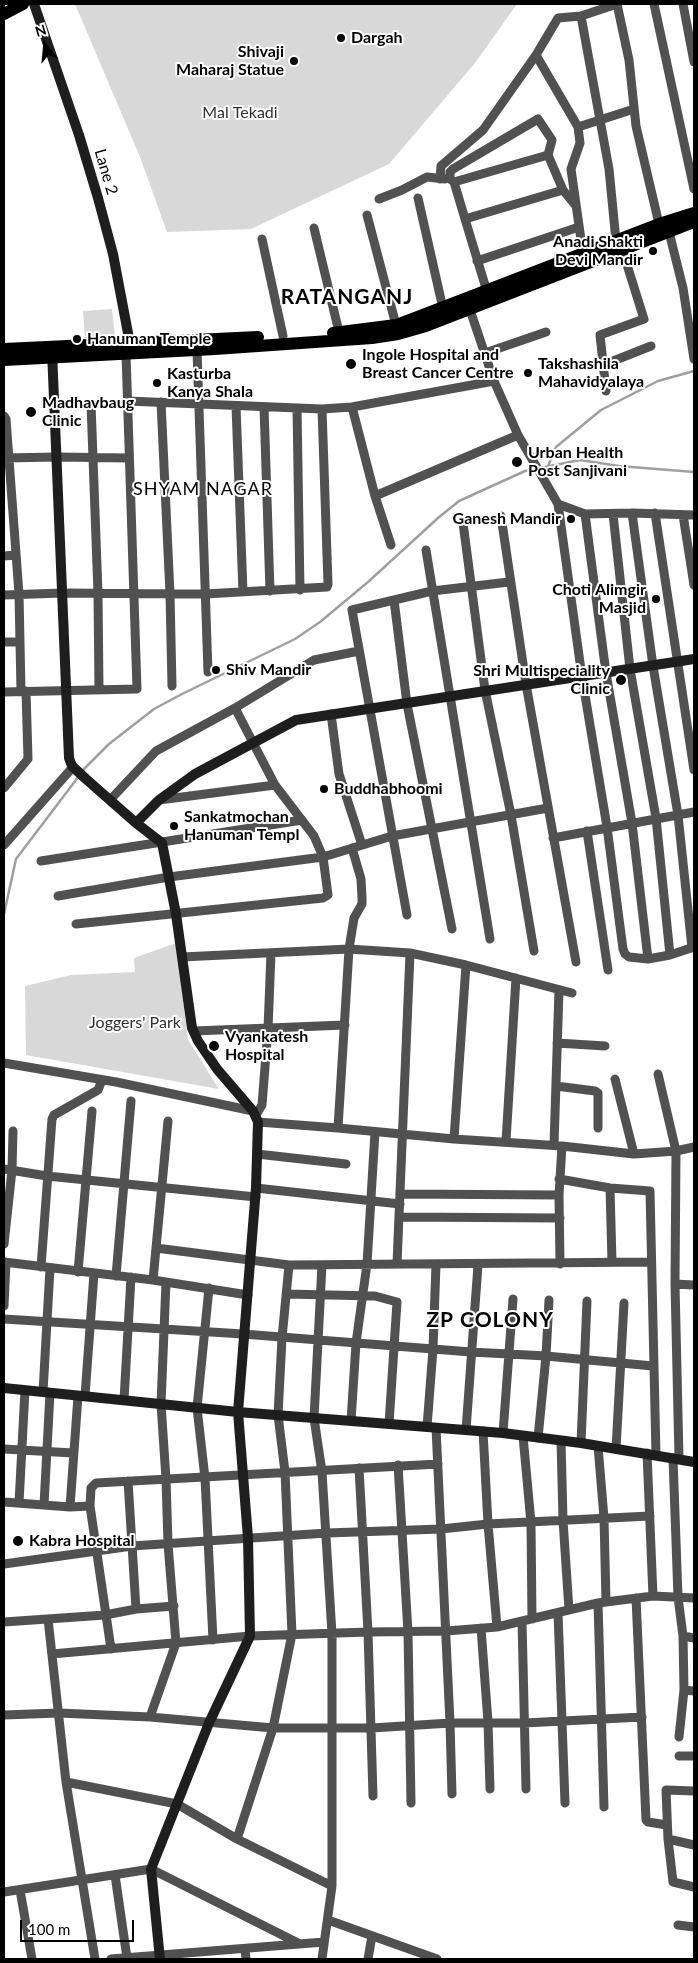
<!DOCTYPE html>
<style>
body{margin:0}
#map{position:relative;width:698px;height:1963px;overflow:hidden;background:#fff;font-family:Lato,sans-serif}
canvas{display:block}
.frame{position:absolute;inset:0;border:5px solid #000;pointer-events:none}
.north{position:absolute;left:20px;top:20px;width:50px;height:50px;-webkit-text-stroke:4px #fff;paint-order:stroke;rotate:343deg;font-size:14px;font-weight:700;line-height:20px;text-align:center;color:#000}
.north::after{content:'';display:block;margin:auto;width:18px;height:22px;background:#000;clip-path:polygon(50% 0,100% 100%,50% 72%,0 100%)}
.scale{position:absolute;left:20px;top:1920px;width:114px;height:22px;box-sizing:border-box;border:2px solid #000;border-top:0;padding-left:6px;font-size:15px;line-height:18px;white-space:nowrap;color:#000;-webkit-text-stroke:4px #fff;paint-order:stroke}
</style>
<div id="map">
<canvas width="698" height="1963"></canvas>
<div class="frame"></div>
<div class="north">N</div>
<div class="scale">100 m</div>
</div>
<script>
const g = document.querySelector('canvas').getContext('2d');
g.lineJoin = 'round';
function fillPath(path, color) {
  g.fillStyle = color;
  g.fill(path, 'evenodd');
}
function poly(rows) {
  const path = new Path2D();
  for (const r of rows) {
    path.moveTo(r[0], r[1]);
    for (let i = 2; i < r.length; i += 2) path.lineTo(r[i], r[i + 1]);
  }
  return path;
}
function strokePath(path, color, width, dash) {
  g.strokeStyle = color;
  g.lineWidth = width;
  g.lineCap = dash ? 'butt' : 'round';
  g.setLineDash(dash || []);
  g.stroke(path);
}
function drawText(font, color, halo, rows, align = 'center') {
  g.font = font + ' Lato,sans-serif';
  g.lineWidth = 4;
  g.setLineDash([]);
  g.textBaseline = 'middle';
  g.strokeStyle = halo;
  g.fillStyle = color;
  for (const [text, x, y, turn = 0] of rows) {
    g.save();
    g.translate(x, y);
    g.rotate((+turn || 0) * Math.PI / 180);
    g.textAlign = isNaN(turn) ? turn : align;
    if (halo) g.strokeText(text, 0, 0);
    g.fillText(text, 0, 0);
    g.restore();
  }
}
const green = poly([
 [75,4,517,4,475,63,389,164,251,229,167,232,140,157],
 [112,309,115,336,85,338,83,311],
 [176,943,188,1040,219,1089,26,1055,25,986,71,975,135,972,134,958]
]);
const stream = poly([
 [548,466,556,447,601,410,658,381,694,371],
 [540,468,580,460,619,466,694,472],
 [82,771,109,744,154,709,182,694,295,639,320,622,368,582,438,518,459,501,525,471,534,469],
 [4,914,16,859,79,776]
]);
const street = poly([
 [617,4,629,60,636,126,659,224],
 [654,4,694,189],
 [683,4,694,62],
 [581,16,617,4],
 [536,55,578,127,580,143,571,169,583,254],
 [578,127,634,109],
 [440,179,441,166,483,130,536,55,558,18,581,16,609,169,616,241],
 [454,182,548,155,563,190,576,206],
 [418,198,444,313],
 [379,199,402,190,427,177,445,179],
 [367,215,396,325],
 [465,219,454,182,450,179,450,172,453,169,538,119,552,140,548,155],
 [314,228,339,332],
 [669,232,683,288,694,359],
 [262,239,283,336],
 [477,261,579,227],
 [488,295,465,219,563,190],
 [468,304,494,381,518,435,558,504,582,677,607,827,623,949,625,954,629,957,648,959,670,955,694,947],
 [197,350,208,672],
 [485,353,546,332],
 [603,365,651,346],
 [606,391,600,335,644,319,622,249],
 [127,401,322,409,352,407,494,381],
 [161,402,170,594,172,686],
 [91,404,98,593,99,690],
 [236,406,243,592],
 [264,407,270,591],
 [352,407,375,496,391,545],
 [297,408,300,590],
 [4,416,6,419,19,594,21,691],
 [4,458,57,457,129,458],
 [375,496,518,435],
 [558,504,585,514,632,513,694,515],
 [632,513,653,666,678,815,692,948],
 [655,513,694,770],
 [585,514,606,673,632,823,648,959],
 [613,514,630,669,656,818,670,955],
 [683,515,694,585],
 [501,516,526,684,576,962],
 [463,523,485,690,511,815,534,951],
 [426,550,490,939],
 [4,556,16,555],
 [4,595,63,593,205,594,327,587,328,584,322,409],
 [394,600,407,704,452,929],
 [4,642,20,642],
 [4,692,137,689,126,354],
 [331,714,339,774,362,845],
 [4,788,28,759,26,691],
 [110,800,156,751,235,708,314,660,359,651],
 [159,800,275,785],
 [587,831,608,970],
 [553,838,694,812],
 [4,845,73,767],
 [41,861,302,820],
 [58,896,169,877,323,857,392,836,548,808],
 [407,915,352,610,432,591,509,582],
 [76,924,323,898,328,895,323,857,314,836,275,785,235,708],
 [182,957,349,949,410,953,466,965,572,993],
 [194,1031,345,1025],
 [557,1043,605,1046],
 [4,1063,116,1082,253,1111],
 [658,1074,676,1151,675,1284,679,1458],
 [556,1086,595,1091,598,1093,598,1128],
 [256,1115,262,1105,268,1029,271,953],
 [258,1122,338,1128,454,1139,562,1146,634,1154,615,1079],
 [338,1128,349,949,354,918,362,904,362,898,361,879,352,848],
 [454,1139,466,965],
 [506,1141,516,978],
 [554,1145,559,990],
 [257,1154,346,1164],
 [634,1154,676,1151,694,1147],
 [4,1169,47,1176,256,1197],
 [559,1179,610,1188,650,1191,656,1455],
 [256,1188,400,1204],
 [610,1188,612,1262],
 [400,1194,559,1195],
 [399,1217,560,1218],
 [4,1244,12,1170,13,1131],
 [156,1248,289,1265,651,1262],
 [4,1262,153,1280,248,1295],
 [397,1264,410,953],
 [560,1264,559,1195,562,1146],
 [322,1265,314,1418,322,1472,332,1634,332,1886,322,1959],
 [41,1267,52,1119,54,1115,98,1090,102,1080],
 [78,1272,92,1111],
 [116,1276,131,1101],
 [153,1280,168,1121],
 [675,1284,694,1285],
 [209,1288,197,1408,205,1478,213,1640],
 [286,1294,375,1296,397,1302,389,1424],
 [4,1306,6,1262],
 [4,1319,243,1334,471,1352,546,1356,653,1366],
 [43,1392,50,1268],
 [85,1396,94,1273],
 [124,1400,131,1277],
 [351,1421,356,1343,367,1264,375,1132],
 [427,1427,433,1349,436,1264],
 [436,1428,450,1723,452,1794],
 [466,1430,478,1265],
 [483,1431,488,1524,497,1627],
 [503,1433,513,1299],
 [523,1436,531,1523,532,1619],
 [538,1438,546,1356,549,1300],
 [561,1441,563,1520,569,1610],
 [581,1443,587,1301],
 [598,1446,604,1518,606,1602],
 [4,1449,73,1453],
 [616,1449,624,1303],
 [647,1453,653,1596],
 [673,1458,678,1597,683,1636,684,1690,679,1737],
 [398,1465,408,1632,411,1803],
 [359,1468,368,1632,373,1796],
 [128,1481,136,1609],
 [4,1502,70,1507,90,1506],
 [19,1503,25,1390],
 [44,1505,50,1393],
 [70,1507,78,1396],
 [4,1564,132,1546,327,1533,441,1529,488,1524,650,1516],
 [636,1598,646,1820,648,1822,667,1825],
 [598,1603,604,1807],
 [558,1613,565,1803],
 [48,1619,66,1782,95,1959],
 [522,1621,526,1789],
 [4,1622,105,1615,136,1609,174,1606],
 [481,1628,488,1722,490,1789],
 [683,1636,694,1638],
 [111,1649,90,1506,91,1488,96,1483,438,1464],
 [52,1654,250,1636,368,1632,446,1631,497,1627,598,1603,653,1596,694,1598],
 [684,1690,694,1691],
 [4,1715,59,1713,150,1717,273,1728,372,1728,450,1723,524,1723,642,1717],
 [150,1717,176,1643,168,1544,166,1479,161,1404,166,1282],
 [679,1756,694,1756],
 [66,1782,177,1804,237,1839,332,1886],
 [694,1791,666,1790,668,1839,673,1882,694,1887],
 [237,1839,273,1728,292,1634,285,1472,278,1415,282,1338,289,1265],
 [668,1839,694,1845],
 [115,1875,127,1958],
 [20,1890,32,1959],
 [4,1892,151,1869,300,1944],
 [328,1920,437,1959],
 [678,1925,694,1927],
 [245,1949,246,1959],
 [111,1959,324,1942],
 [368,1959,372,1936]
]);
const secondary = poly([
 [34,4,79,135,98,198,113,254,131,349],
 [52,351,69,758,72,766,86,779,136,823,162,843,176,914,192,1028,198,1041,217,1069,253,1111,258,1122,256,1188,238,1412,248,1538,250,1636,209,1723,151,1869,160,1959],
 [136,823,159,800,195,774,296,720,694,659],
 [4,1388,238,1412,503,1433,581,1443,694,1462]
]);
const primary = poly([
 [4,14,23,4],
 [333,333,396,325,412,319,659,224,694,213],
 [4,349,258,337],
 [4,360,215,349,372,338,398,334,426,326,694,222]
]);
const markers = [
 [341,38,5,"#000"],
 [294,61,5,"#000"],
 [653,251,5,"#000"],
 [77,339,5,"#000"],
 [351,364,6,"#000"],
 [528,373,5,"#000"],
 [157,383,5,"#000"],
 [31,412,6,"#000"],
 [517,462,6,"#000"],
 [571,519,5,"#000"],
 [656,599,5,"#000"],
 [216,670,5,"#000"],
 [621,680,6,"#000"],
 [324,789,5,"#000"],
 [174,826,5,"#000"],
 [214,1046,6,"#000"],
 [18,1541,6,"#000"]
];
const poiNames = [
 ["Dargah",351,38],
 ["Shivaji",284,52,"right"],
 ["Maharaj Statue",284,70,"right"],
 ["Anadi Shakti",643,242,"right"],
 ["Devi Mandir",643,260,"right"],
 ["Hanuman Temple",87,339],
 ["Ingole Hospital and",362,355],
 ["Breast Cancer Centre",362,373],
 ["Takshashila",538,364],
 ["Mahavidyalaya",538,382],
 ["Kasturba",167,374],
 ["Kanya Shala",167,392],
 ["Madhavbaug",42,403],
 ["Clinic",42,421],
 ["Urban Health",528,453],
 ["Post Sanjivani",528,471],
 ["Ganesh Mandir",561,519,"right"],
 ["Choti Alimgir",646,590,"right"],
 ["Masjid",646,608,"right"],
 ["Shiv Mandir",226,670],
 ["Shri Multispeciality",610,671,"right"],
 ["Clinic",610,689,"right"],
 ["Buddhabhoomi",334,789],
 ["Sankatmochan",184,817],
 ["Hanuman Templ",184,835],
 ["Vyankatesh",225,1037],
 ["Hospital",225,1055],
 ["Kabra Hospital",29,1541]
];
const parkNames = [
 ["Mal Tekadi",240,113],
 ["Joggers' Park",135,1023]
];
const streetNames = [
 ["Lane 2",106,172,74]
];
const neighbourhoodNames = [
 ["SHYAM NAGAR",203,489]
];
const districtNames = [
 ["RATANGANJ",347,297],
 ["ZP COLONY",490,1320]
];
fillPath(green, '#d8d8d8');
strokePath(stream, '#9f9f9f', 2.5);
strokePath(street, '#515151', 9);
strokePath(secondary, '#1e1e1e', 10);
strokePath(primary, '#000', 12);
for (const [x, y, r, color] of markers) {
  const dot = new Path2D();
  dot.arc(x, y, r, 0, 2 * Math.PI);
  g.fillStyle = color;
  g.fill(dot);
  strokePath(dot, '#fff', 2);
}
drawText('bold 16px', '#000', '#fff', poiNames, 'left');
drawText('16px', '#2f2f2f', '#fff', parkNames);
drawText('16px', '#000', '#fff', streetNames);
g.letterSpacing = '1px';
drawText('18px', '#000', '#fff', neighbourhoodNames);
g.letterSpacing = '0px';
g.letterSpacing = '1px';
drawText('bold 21px', '#000', '#fff', districtNames);
g.letterSpacing = '0px';
</script>
